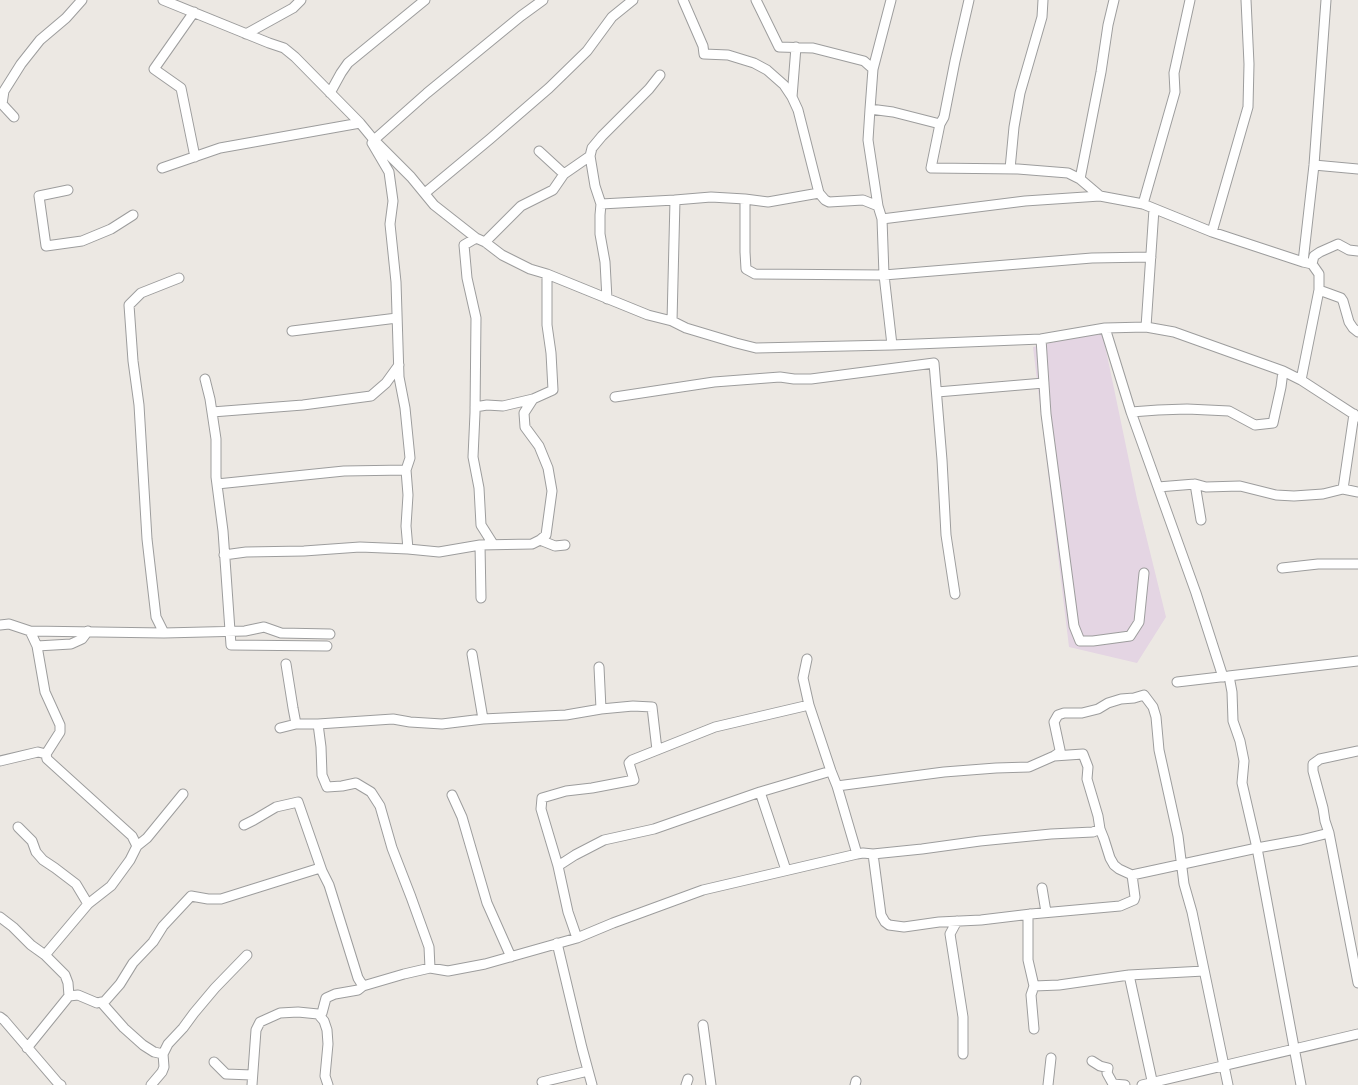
<!DOCTYPE html>
<style>
body{margin:0}
canvas{display:block;background:#ece8e3}
</style>
<canvas width="1358" height="1085"></canvas>
<script>
const g = document.querySelector('canvas').getContext('2d');
g.lineJoin = 'round';
function fillPath(path, color) {
  g.fillStyle = color;
  g.fill(path, 'evenodd');
}
function poly(rows) {
  const path = new Path2D();
  for (const r of rows) {
    path.moveTo(r[0], r[1]);
    for (let i = 2; i < r.length; i += 2) path.lineTo(r[i], r[i + 1]);
  }
  return path;
}
function strokePath(path, color, width, dash) {
  g.strokeStyle = color;
  g.lineWidth = width;
  g.lineCap = dash ? 'butt' : 'round';
  g.setLineDash(dash || []);
  g.stroke(path);
}
const industrial = poly([
 [1102,331,1137,499,1166,617,1137,663,1069,647,1033,347]
]);
const minor = poly([
 [163,0,269,43,284,48,295,57,360,123,374,140,411,177,434,205,476,238,485,242,502,255,530,269,547,274,648,315,672,321,686,328,736,343,756,348,892,345,1041,339,1105,328,1146,327,1174,332,1283,371,1301,380,1358,417],
 [756,0,779,47,813,48,864,61,873,69,870,109,893,112,940,124,931,168,1018,169,1068,173,1080,179,1100,196,1143,204,1212,232,1303,262],
 [194,12,154,69,181,88,195,157],
 [246,34,293,8,301,0],
 [873,69,891,0],
 [330,93,341,73,348,63,425,0],
 [792,97,796,47],
 [870,109,868,140,878,206],
 [14,117,2,104,4,91,21,64,40,40,66,18,82,0],
 [940,124,944,117,955,61,969,0],
 [539,151,564,174],
 [1314,165,1358,169],
 [162,168,220,148,360,123],
 [1010,169,1014,127,1020,93,1042,17,1043,0],
 [1080,179,1101,72,1108,25,1114,0],
 [68,190,39,196,46,246,82,241,111,229,133,215],
 [425,193,490,139,549,88,587,51,612,17,633,0],
 [819,193,825,200,829,202,863,200,878,206,882,219,884,275,892,345],
 [745,199,745,252,746,269,755,274,884,275,1092,258,1151,257],
 [675,200,711,197,745,199,768,202,819,193,798,110,792,97,784,85,767,70,754,63,728,55,704,54,703,46,683,0],
 [601,204,675,200,672,321],
 [1143,204,1175,92,1174,73,1190,0],
 [882,219,1025,201,1100,196],
 [1212,232,1248,107,1249,64,1246,0],
 [476,238,464,245,467,278,476,318,475,413,473,457,479,488,481,525,493,544],
 [485,242,521,206,553,190,564,174,590,156],
 [1312,264,1314,256,1320,252,1338,244,1349,250,1358,251],
 [1319,290,1341,298,1343,301,1349,322,1353,328,1358,332],
 [607,299,605,262,600,234,600,215,601,204,595,186,590,156,592,148,602,136,649,89,660,75],
 [1146,327,1154,209],
 [1105,328,1131,412,1196,593,1223,677],
 [292,331,397,318],
 [1041,339,1046,414,1074,626,1080,641,1093,641,1130,636,1139,622,1144,573],
 [205,379,210,399,216,439,216,477,223,531,231,645,327,646],
 [1301,380,1319,290,1319,274,1312,264,1303,262,1314,165,1326,0],
 [937,392,1044,383],
 [615,397,714,382,780,377,794,379,811,379,934,363,942,460,946,535,955,594],
 [475,407,487,405,503,406,533,399],
 [212,412,303,405,371,396,386,383,399,365],
 [1131,412,1158,410,1187,409,1229,411,1255,425,1273,423,1281,387,1283,371],
 [217,484,344,471,406,470],
 [1195,484,1201,520],
 [1158,487,1195,484,1206,487,1240,486,1276,495,1294,496,1323,494,1343,489,1358,492],
 [1343,489,1354,414],
 [540,540,555,546,565,545],
 [480,545,481,598],
 [408,549,406,526,408,495,406,470,410,458,405,408,399,377,396,282,390,224,393,201,389,172,372,143,374,140,427,93,521,16,543,0],
 [224,555,246,552,304,551,360,547,408,549,439,552,480,545,532,544,540,540,546,535,552,491,548,468,539,446,525,427,524,413,533,399,553,390,551,353,547,325,547,274],
 [1282,568,1318,564,1358,564],
 [0,625,9,624,30,631,37,646,71,644,82,639,88,631],
 [30,631,164,633,245,631,264,627,281,633,330,634],
 [164,633,156,617,147,539,139,405,133,361,129,305,141,293,179,278],
 [37,646,45,692,60,725,60,732,46,754],
 [472,654,483,719,566,715,601,709,633,706,652,707,657,750],
 [807,659,803,678,809,705,831,771,837,786,857,854,863,853,873,854,922,849,980,841,1051,834,1093,832,1100,829],
 [286,664,293,708,296,724,318,724,321,747,322,775,327,787,342,786,356,783,371,792,380,806,392,848,411,897,429,947,430,968],
 [599,667,601,709],
 [1229,676,1232,692,1233,721,1240,741,1244,761,1242,783,1257,848,1301,1085],
 [1177,682,1358,661],
 [318,724,393,719,410,722,442,724,483,719],
 [280,728,296,724],
 [1358,751,1320,759,1313,764,1313,771,1323,808,1325,821,1329,833,1358,983],
 [1054,756,1083,754,1088,767,1087,779,1098,816,1100,829,1104,839,1110,858,1114,865,1119,869,1132,875,1257,848,1301,840,1329,833],
 [0,761,38,752,46,754,47,759,132,836,137,846],
 [837,786,944,772,996,768,1029,767,1054,756,1060,752,1060,750,1054,722,1058,715,1064,713,1082,713,1098,709,1108,703,1121,699,1134,698,1144,695,1153,707,1156,717,1159,750,1178,836,1184,884,1192,912,1228,1085],
 [760,792,786,870],
 [452,795,462,817,487,903,511,957],
 [244,825,254,820,276,807,298,802,322,871,329,885,358,978,363,986,404,974,430,968,448,971,485,964,577,938,613,923,703,890,857,854],
 [18,827,32,841,36,852,43,860,55,868,76,884,88,904],
 [873,854,881,915,885,922,889,925,904,927,939,922,981,920,1031,914,1120,906,1134,900,1135,897,1132,875],
 [558,866,541,809,542,798,566,791,592,788,634,780,629,763,632,760,715,727,809,705],
 [1042,888,1046,912],
 [1030,914,1028,915,1028,960,1034,986,1031,995,1034,1029],
 [0,917,13,927,31,945,45,955],
 [957,921,950,934,963,1017,963,1054],
 [577,938,568,912,558,866,575,855,604,840,654,829,760,792,831,771],
 [557,943,582,1048,592,1085],
 [1129,975,1153,1085],
 [1034,986,1059,985,1129,975,1204,971],
 [69,996,68,983,65,975,45,955,88,904,111,886,130,860,137,846,147,838,183,794],
 [101,1002,124,1028,143,1045,154,1052,163,1054],
 [318,1014,324,1021,327,1030,328,1044,325,1076,328,1085],
 [0,1017,4,1020,58,1083,61,1085],
 [703,1025,711,1085],
 [27,1048,69,996,78,995,97,1003,105,1001,120,984,133,963,153,942,163,926,191,896,208,899,221,899,320,868],
 [1092,1061,1100,1066,1108,1068,1107,1073,1113,1084,1125,1085],
 [214,1062,226,1074,252,1075],
 [542,1082,588,1071],
 [151,1085,162,1072,164,1067,163,1054,168,1044,183,1028,194,1013,215,988,247,955],
 [252,1085,256,1030,260,1022,280,1013,298,1012,318,1014,322,1013,326,998,335,994,358,990,363,986],
 [686,1085,688,1079],
 [855,1085,856,1081],
 [1048,1085,1051,1058],
 [1142,1085,1358,1034]
]);
fillPath(industrial, '#e4d5e3');
strokePath(minor, '#9d9d9d', 11);
strokePath(minor, '#fff', 9);
</script>
